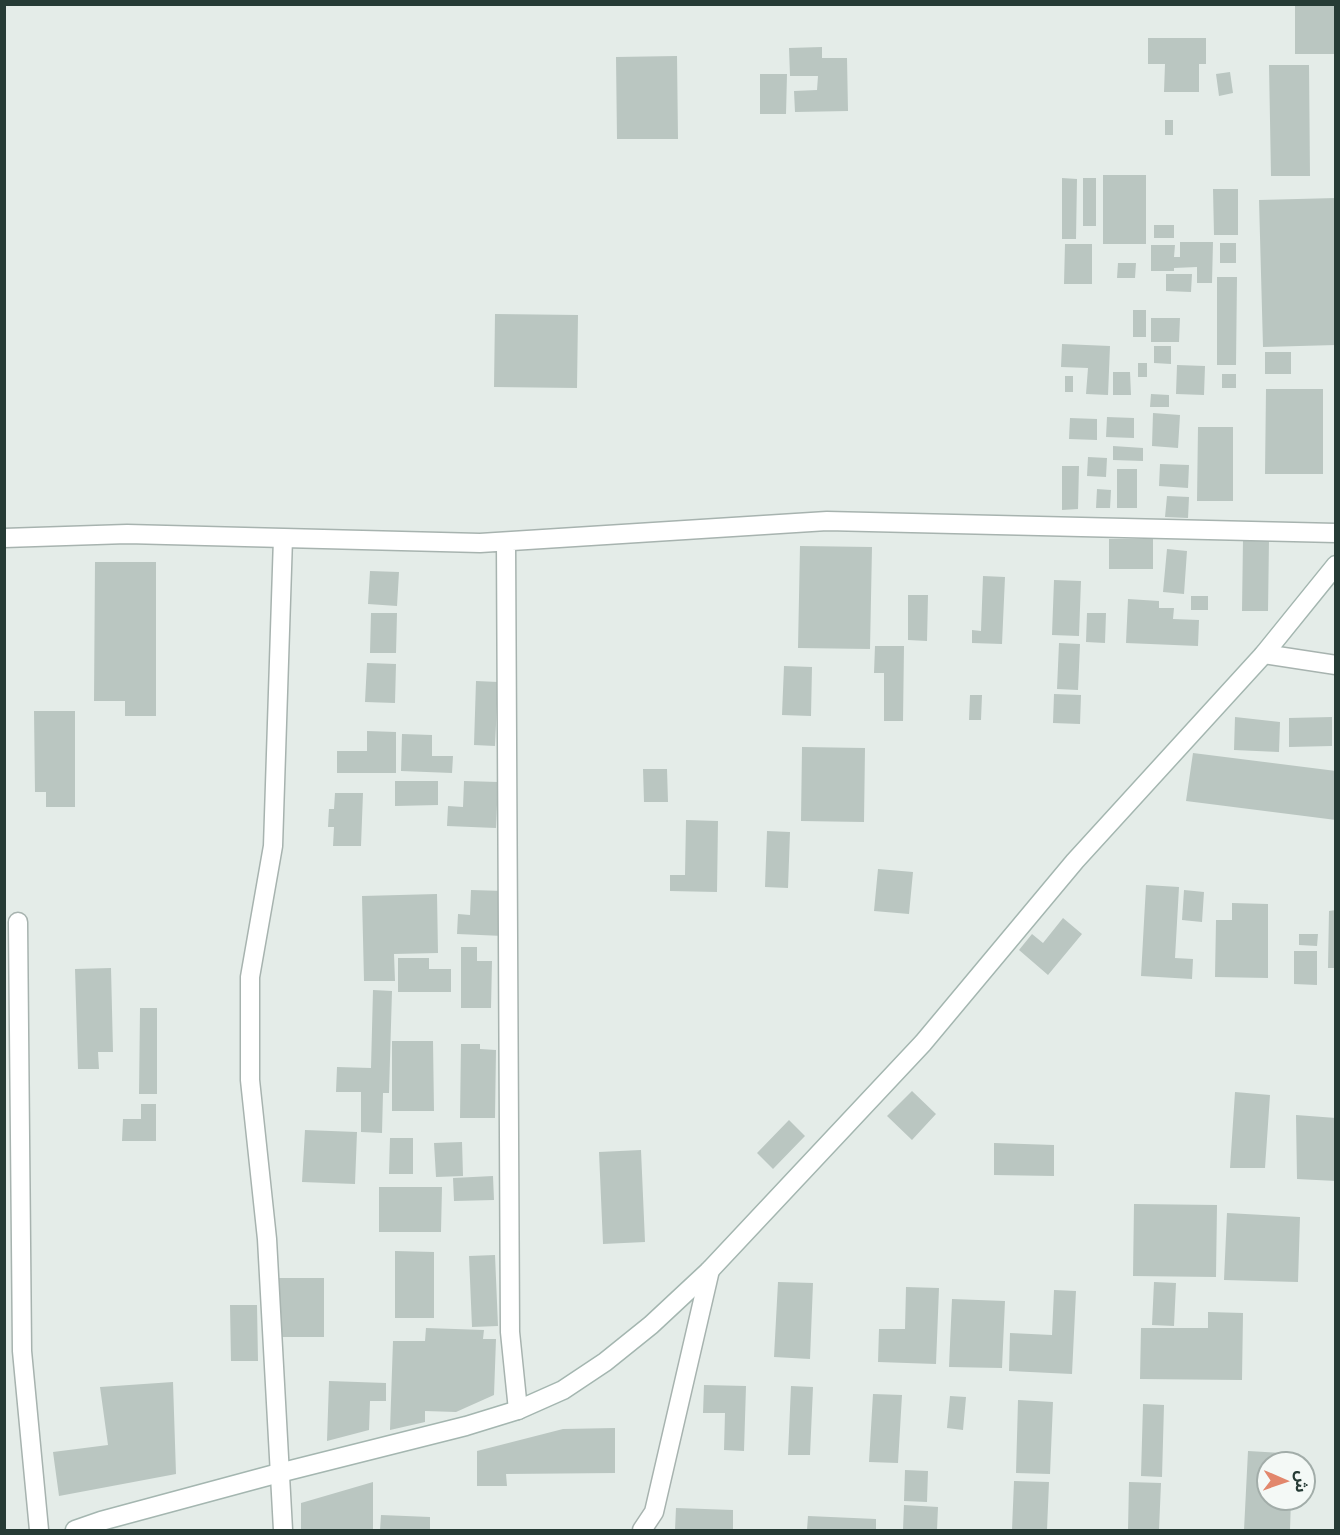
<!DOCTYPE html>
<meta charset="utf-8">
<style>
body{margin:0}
#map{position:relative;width:1340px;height:1535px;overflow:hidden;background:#e4ece8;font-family:Ubuntu,"Noto Sans Arabic",sans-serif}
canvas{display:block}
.frame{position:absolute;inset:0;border:6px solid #263b35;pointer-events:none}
.north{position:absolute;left:1256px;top:1451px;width:60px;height:60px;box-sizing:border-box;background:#f4f9f6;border:2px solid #a2ada9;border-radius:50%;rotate:92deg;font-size:16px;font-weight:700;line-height:24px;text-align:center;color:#263b35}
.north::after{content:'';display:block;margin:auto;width:21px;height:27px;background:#e2876c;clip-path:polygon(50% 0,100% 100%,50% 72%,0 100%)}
</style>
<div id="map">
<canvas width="1340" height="1535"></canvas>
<div class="frame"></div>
<div class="north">ش</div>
</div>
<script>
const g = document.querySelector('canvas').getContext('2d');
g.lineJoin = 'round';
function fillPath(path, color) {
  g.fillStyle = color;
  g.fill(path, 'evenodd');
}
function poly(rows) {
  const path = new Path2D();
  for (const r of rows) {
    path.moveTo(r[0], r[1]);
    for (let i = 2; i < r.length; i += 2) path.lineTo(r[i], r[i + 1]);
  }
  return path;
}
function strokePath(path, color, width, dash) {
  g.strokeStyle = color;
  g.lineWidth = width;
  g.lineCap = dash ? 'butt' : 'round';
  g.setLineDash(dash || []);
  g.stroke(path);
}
const building = poly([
 [1295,4,1336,4,1336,54,1295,54],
 [1148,38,1206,38,1206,64,1199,64,1199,92,1164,92,1165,64,1148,64],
 [822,47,822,58,847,58,848,111,795,112,794,91,817,90,818,76,790,76,789,48],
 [677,56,678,139,617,139,616,57],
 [1269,65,1309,65,1310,176,1271,176],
 [1230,72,1233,93,1219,96,1216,74],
 [760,74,787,74,786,114,760,114],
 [1165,120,1173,120,1173,135,1165,135],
 [1103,175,1146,175,1146,244,1103,244],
 [1062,178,1077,179,1076,239,1062,239],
 [1083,178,1096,178,1096,226,1083,226],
 [1213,189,1238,189,1238,235,1214,235],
 [1336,198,1336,345,1263,347,1259,200],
 [1154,225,1174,225,1174,238,1154,238],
 [1180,242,1213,242,1212,283,1197,283,1197,267,1174,268,1174,271,1151,271,1151,245,1175,245,1174,257,1180,257],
 [1220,243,1236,243,1236,263,1220,263],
 [1065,244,1092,244,1092,284,1064,284],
 [1118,263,1136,263,1135,278,1117,278],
 [1166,274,1192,274,1191,292,1166,291],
 [1217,277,1237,277,1236,365,1217,365],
 [1133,310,1146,310,1146,337,1133,337],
 [495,314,578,315,577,388,494,387],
 [1151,318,1180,318,1179,342,1151,342],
 [1062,344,1110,346,1108,395,1086,394,1088,368,1061,367],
 [1154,346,1171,346,1171,364,1154,363],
 [1265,352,1291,352,1291,374,1265,374],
 [1138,363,1147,363,1147,377,1138,377],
 [1177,365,1205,366,1204,395,1176,394],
 [1113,372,1130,372,1131,395,1113,395],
 [1222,374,1236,374,1236,388,1222,388],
 [1065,376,1073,376,1073,392,1065,392],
 [1266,389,1323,389,1323,474,1265,474],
 [1151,394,1169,395,1169,407,1150,407],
 [1153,413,1180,415,1178,448,1152,446],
 [1107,417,1134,418,1134,438,1106,437],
 [1070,418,1097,419,1097,440,1069,439],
 [1198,427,1233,427,1233,501,1197,501],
 [1113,446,1143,448,1143,461,1113,460],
 [1088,457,1107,458,1106,477,1087,476],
 [1160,464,1189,465,1188,488,1159,486],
 [1062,466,1079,466,1078,509,1062,510],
 [1117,469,1137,469,1137,508,1117,508],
 [1097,489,1111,490,1110,508,1096,508],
 [1167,496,1189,497,1188,518,1165,517],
 [1109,539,1153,539,1153,569,1109,569],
 [1243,539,1269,540,1268,611,1242,611],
 [800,546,872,547,870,649,798,648],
 [1167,549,1187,551,1184,594,1163,592],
 [95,562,156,562,156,716,125,716,125,701,94,701],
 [370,571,399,572,397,606,368,604],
 [983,576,1005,577,1002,644,972,643,972,630,981,631],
 [1054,580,1081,581,1079,636,1052,635],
 [908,595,928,595,927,641,908,640],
 [1191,596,1208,596,1208,610,1191,610],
 [1128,599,1159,601,1159,608,1174,608,1173,619,1199,620,1198,646,1126,643],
 [371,613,397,613,396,653,370,653],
 [1087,613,1106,613,1105,643,1086,642],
 [1059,643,1080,644,1078,690,1057,689],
 [875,646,904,646,903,721,884,721,884,673,874,673],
 [367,663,396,664,395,703,365,702],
 [784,666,812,667,811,716,782,715],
 [476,681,498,682,495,746,474,745],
 [1054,694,1081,695,1080,724,1053,723],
 [970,695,982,695,981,720,969,720],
 [34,711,75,711,75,807,46,807,46,792,35,792],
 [1235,717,1280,722,1279,752,1234,750],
 [1332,717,1332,746,1289,747,1289,718],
 [367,731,396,732,396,773,337,773,337,751,367,751],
 [402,734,432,735,432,756,453,756,452,773,401,771],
 [802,747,865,748,864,822,801,821],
 [1193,753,1336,771,1336,820,1186,801],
 [643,769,667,769,668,802,644,802],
 [395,781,438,781,438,805,395,806],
 [464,781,498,782,496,828,447,826,448,806,463,807],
 [335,793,363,793,361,846,333,846,334,827,328,827,329,809,334,809],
 [686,820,718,821,717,892,670,891,670,875,685,875],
 [767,831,790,832,788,888,765,887],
 [878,869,913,872,909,914,874,911],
 [1146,885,1179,887,1175,958,1193,959,1192,979,1141,976],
 [471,890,504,891,503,936,457,934,458,914,470,915],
 [1184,890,1204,892,1202,922,1182,920],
 [437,894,438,953,394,954,395,981,364,981,362,896],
 [1232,903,1268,904,1268,978,1215,977,1216,920,1232,920],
 [1336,910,1336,968,1328,968,1329,911],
 [1063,918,1082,934,1048,975,1019,950,1032,934,1043,943],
 [1299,934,1318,934,1317,946,1299,945],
 [461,947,477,947,477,961,492,961,491,1008,461,1008],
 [1294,951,1317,951,1317,985,1294,984],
 [398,958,429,958,429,969,451,969,451,992,398,992],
 [111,968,113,1052,98,1052,99,1069,78,1069,75,969],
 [373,990,392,991,389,1093,383,1093,382,1133,361,1132,361,1092,336,1092,337,1067,371,1068],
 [140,1008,157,1008,157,1094,139,1094],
 [392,1041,433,1041,434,1111,392,1111],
 [461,1044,480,1044,480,1049,496,1050,495,1118,460,1118],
 [912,1091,936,1114,912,1140,887,1116],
 [1235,1092,1270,1095,1265,1168,1230,1168],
 [141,1104,156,1104,156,1141,122,1141,123,1119,141,1119],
 [1296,1115,1336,1118,1336,1181,1297,1179],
 [789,1120,805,1136,773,1169,757,1153],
 [305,1130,357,1132,355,1184,302,1182],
 [390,1138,413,1138,413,1174,389,1174],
 [462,1142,463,1176,436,1177,434,1143],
 [994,1143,1054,1145,1054,1176,994,1175],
 [641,1150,645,1242,603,1244,599,1152],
 [493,1176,494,1200,454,1201,453,1178],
 [379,1187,442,1187,441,1232,379,1232],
 [1134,1204,1217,1205,1216,1277,1133,1276],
 [1227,1213,1300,1217,1298,1282,1224,1280],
 [395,1251,434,1252,434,1318,395,1318],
 [495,1255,498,1326,472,1327,469,1256],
 [278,1278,324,1278,324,1337,278,1337],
 [778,1282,813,1283,810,1359,774,1357],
 [1154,1282,1176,1283,1174,1326,1152,1325],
 [906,1287,939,1288,936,1364,878,1362,879,1329,905,1329],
 [1054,1290,1076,1291,1072,1374,1009,1371,1010,1333,1052,1335],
 [952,1299,1005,1301,1002,1368,949,1367],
 [230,1305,257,1305,258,1361,231,1361],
 [1208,1312,1243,1313,1242,1380,1140,1379,1141,1328,1208,1328],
 [426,1328,484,1330,483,1339,496,1339,494,1395,456,1412,425,1411,425,1422,390,1430,393,1341,425,1341],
 [329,1381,386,1383,386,1401,370,1401,369,1430,327,1441],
 [173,1382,176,1474,59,1496,53,1452,108,1445,100,1387],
 [704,1385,746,1386,744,1451,724,1450,725,1413,703,1413],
 [791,1386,813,1387,810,1455,788,1455],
 [873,1394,902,1395,898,1463,869,1462],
 [950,1396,966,1397,963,1430,947,1428],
 [1018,1400,1053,1402,1050,1474,1016,1473],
 [1143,1404,1164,1405,1162,1477,1141,1476],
 [615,1428,615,1473,506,1474,507,1486,477,1486,477,1451,563,1429],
 [1248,1451,1282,1453,1282,1463,1268,1463,1268,1499,1291,1499,1290,1530,1244,1530],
 [905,1470,928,1471,927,1502,904,1501],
 [1014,1481,1049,1482,1047,1530,1012,1530],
 [373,1482,373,1530,301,1530,301,1503],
 [1129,1482,1161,1483,1159,1530,1128,1530],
 [904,1505,938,1507,937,1530,903,1530],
 [676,1508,733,1510,733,1530,675,1530],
 [381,1515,430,1517,430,1530,380,1530],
 [808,1516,876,1519,876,1530,807,1530]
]);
const street = poly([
 [4,538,127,534,480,543,827,521,1336,533],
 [283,538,273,846,250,977,250,1080,267,1239,283,1530],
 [506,542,510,1332,518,1410],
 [1264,654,1336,665],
 [18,922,22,1351,39,1530],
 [642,1530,654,1512,710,1270]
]);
const secondary = poly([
 [75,1530,101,1521,279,1473,466,1426,518,1410,563,1390,605,1362,651,1325,710,1270,923,1043,1075,861,1264,654,1336,565]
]);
fillPath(building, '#bac6c1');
strokePath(street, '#a7b3af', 21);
strokePath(secondary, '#a4b6b0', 21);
strokePath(street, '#fff', 18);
strokePath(secondary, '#fff', 18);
</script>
